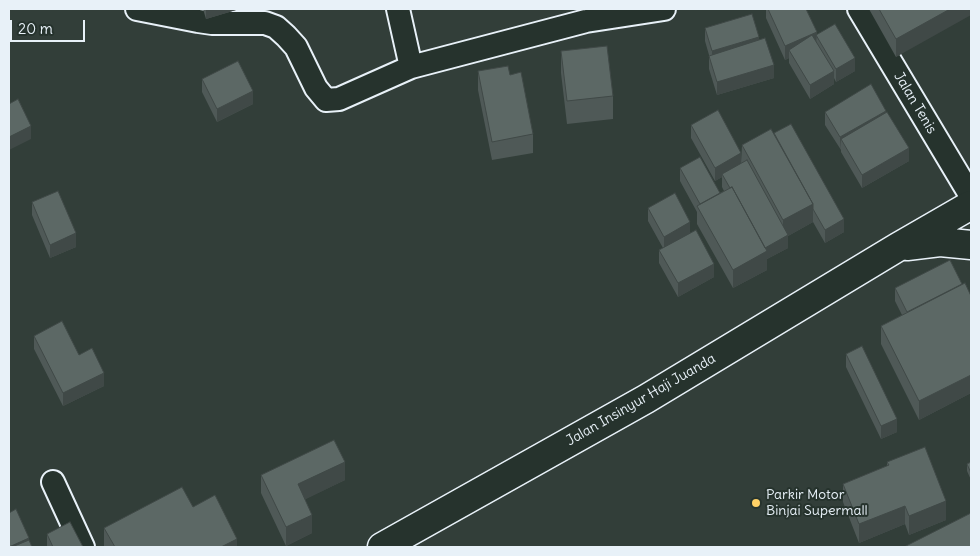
<!DOCTYPE html>
<style>
body{margin:0}
#map{position:relative;width:980px;height:556px;overflow:hidden;background:#323e39;font-family:Delius,sans-serif}
canvas{display:block}
.frame{position:absolute;inset:0;border:10px solid #e8f1f8;pointer-events:none}
.scale{position:absolute;left:10px;top:20px;width:75px;height:22px;box-sizing:border-box;border:2px solid #e8f1f8;border-top:0;padding-left:6px;font-size:15px;line-height:18px;white-space:nowrap;color:#e8f1f8;-webkit-text-stroke:4px #26332d;paint-order:stroke}
</style>
<div id="map">
<canvas width="980" height="556"></canvas>
<div class="frame"></div>
<div class="scale">20 m</div>
</div>
<script>
const g = document.querySelector('canvas').getContext('2d');
g.lineJoin = 'round';
function poly(rows) {
  const path = new Path2D();
  for (const r of rows) {
    path.moveTo(r[0], r[1]);
    for (let i = 2; i < r.length; i += 2) path.lineTo(r[i], r[i + 1]);
  }
  return path;
}
function strokePath(path, color, width, dash) {
  g.strokeStyle = color;
  g.lineWidth = width;
  g.lineCap = dash ? 'butt' : 'round';
  g.setLineDash(dash || []);
  g.stroke(path);
}
function fillPath(path, color) {
  g.fillStyle = color;
  g.fill(path, 'evenodd');
}
function drawText(font, color, halo, rows, align = 'center') {
  g.font = font + ' Delius,sans-serif';
  g.lineWidth = 4;
  g.setLineDash([]);
  g.textBaseline = 'middle';
  g.strokeStyle = halo;
  g.fillStyle = color;
  for (const [text, x, y, turn = 0] of rows) {
    g.save();
    g.translate(x, y);
    g.rotate((+turn || 0) * Math.PI / 180);
    g.textAlign = isNaN(turn) ? turn : align;
    if (halo) g.strokeText(text, 0, 0);
    g.fillText(text, 0, 0);
    g.restore();
  }
}
const street = poly([
 [137,9,198,21,212,23,265,23,276,27,286,36,296,47,316,88,326,100,339,99,411,67,586,21,664,9],
 [398,9,411,67],
 [859,9,971,196],
 [53,482,83,547]
]);
const secondary = poly([
 [907,246,940,242,971,245],
 [382,547,646,399,898,247,971,205]
]);
const wall = poly([
 [203,9,236,9,236,10,206,19],
 [766,9,806,9,817,34,855,71,836,82,834,78,834,84,810,99,789,63,789,58,785,60,766,18],
 [869,9,971,9,896,57],
 [705,28,759,40,774,78,717,95,709,69,709,55,705,41],
 [561,51,613,96,613,119,567,124,561,73],
 [478,71,510,75,533,134,533,153,492,160,478,90],
 [202,79,253,104,217,122,202,92],
 [825,112,886,112,909,161,862,188,841,152,841,150,825,125],
 [691,125,741,163,742,145,774,133,844,232,825,243,813,222,788,236,788,248,767,259,767,270,733,288,697,224,697,212,680,181,680,168,720,193,724,191,722,187,722,177,715,181,691,138],
 [32,202,76,247,50,258,32,215],
 [648,208,690,233,714,277,678,297,659,263,659,250,663,248,648,221],
 [962,284,971,296,971,393,919,420,881,344,881,326,902,315,895,301,895,288],
 [34,336,79,355,104,386,63,406,34,349],
 [846,354,897,432,881,439,846,367],
 [887,462,946,520,909,535,905,524,859,543,843,502,843,484,887,466],
 [971,462,971,480,967,471,967,464],
 [261,475,345,480,305,499,312,533,286,546,261,493],
 [193,507,237,547,105,547,104,546,104,528],
 [47,534,83,547,47,547]
]);
const shadedWall = poly([
 [206,9,236,9,236,10,206,19],
 [950,9,971,9,971,15,896,57,896,39],
 [817,32,816,45,789,50,789,58,785,60,785,46],
 [759,37,759,50,712,64,712,51],
 [855,58,855,71,836,82,836,69],
 [774,65,774,78,717,95,717,82],
 [834,71,834,84,810,99,810,85],
 [253,91,253,104,217,122,217,109],
 [886,111,886,124,841,139,840,150,840,137],
 [31,126,31,139,9,150,9,137],
 [909,148,909,161,862,188,862,175],
 [741,153,741,166,722,174,722,177,715,181,715,168],
 [813,204,813,222,788,236,788,248,767,259,767,270,733,288,733,270,763,249,783,238,783,220],
 [844,219,844,232,825,243,825,230],
 [690,222,690,236,664,250,664,237],
 [76,233,76,247,50,258,50,245],
 [714,264,714,277,678,297,678,283],
 [104,373,104,386,63,406,63,393],
 [971,375,971,393,919,420,919,401],
 [897,419,897,432,881,439,881,426],
 [345,462,345,480,298,503,298,484],
 [946,501,946,520,909,535,909,516],
 [905,506,905,524,859,543,859,524],
 [312,515,312,533,286,546,286,527],
 [29,538,29,547,9,547],
 [237,539,237,547,221,547]
]);
const building = poly([
 [768,9,806,9,817,32,785,46,768,9],
 [879,9,950,9,896,39,879,9],
 [752,14,759,37,712,51,705,28,752,14],
 [835,24,855,58,836,69,816,35,835,24],
 [812,35,834,71,810,85,789,50,812,35],
 [765,38,774,65,717,82,709,56,765,38],
 [607,46,613,96,567,101,561,51,607,46],
 [238,61,253,91,217,109,202,79,238,61],
 [508,66,510,75,521,72,533,134,492,142,478,71,508,66],
 [871,84,886,111,840,137,825,112,871,84],
 [18,99,31,126,9,137,9,104,18,99],
 [718,110,741,153,715,168,691,125,718,110],
 [887,112,909,148,862,175,841,139,887,112],
 [791,124,844,219,825,230,813,209,813,204,774,133,791,124],
 [771,129,813,204,783,220,742,145,771,129],
 [700,157,720,193,700,204,680,168,700,157],
 [747,160,788,235,765,248,732,187,730,188,722,174,747,160],
 [732,187,767,251,733,270,697,206,732,187],
 [58,191,76,233,50,245,32,202,58,191],
 [675,193,690,222,664,237,648,208,675,193],
 [696,230,714,264,678,283,659,250,696,230],
 [950,260,962,284,907,312,895,288,950,260],
 [965,283,971,296,971,375,919,401,881,326,965,283],
 [62,321,79,355,92,348,104,373,63,393,34,336,62,321],
 [862,346,897,419,881,426,846,354,862,346],
 [334,440,345,462,298,484,312,515,286,527,261,475,334,440],
 [925,447,946,501,909,516,905,506,859,524,843,484,889,465,887,462,925,447],
 [971,462,971,473,967,464,971,462],
 [182,487,193,507,215,495,237,539,221,547,115,547,104,528,182,487],
 [16,509,29,538,9,547,9,513,16,509],
 [971,513,971,547,904,547,971,513],
 [70,522,83,547,53,547,47,534,70,522],
 [29,540,32,547,12,547,29,540]
]);
const markers = [
 [756,503,5,"#ffd166"]
];
const streetNames = [
 ["Jalan Tenis",915,103,59],
 ["Jalan Insinyur Haji Juanda",641,400,-30]
];
const poiNames = [
 ["Parkir Motor",766,495],
 ["Binjai Supermall",766,511]
];
strokePath(street, '#e8f1f8', 26);
strokePath(secondary, '#e8f1f8', 31);
strokePath(street, '#26332d', 22);
strokePath(secondary, '#26332d', 28);
fillPath(wall, '#4f5957');
fillPath(shadedWall, '#404947');
fillPath(building, '#5c6865');
strokePath(building, '#404947', 1);
for (const [x, y, r, color] of markers) {
  const dot = new Path2D();
  dot.arc(x, y, r, 0, 2 * Math.PI);
  g.fillStyle = color;
  g.fill(dot);
  strokePath(dot, '#26332d', 2);
}
drawText('14px', '#e8f1f8', '#26332d', streetNames);
drawText('14px', '#e8f1f8', '#26332d', poiNames, 'left');
</script>
